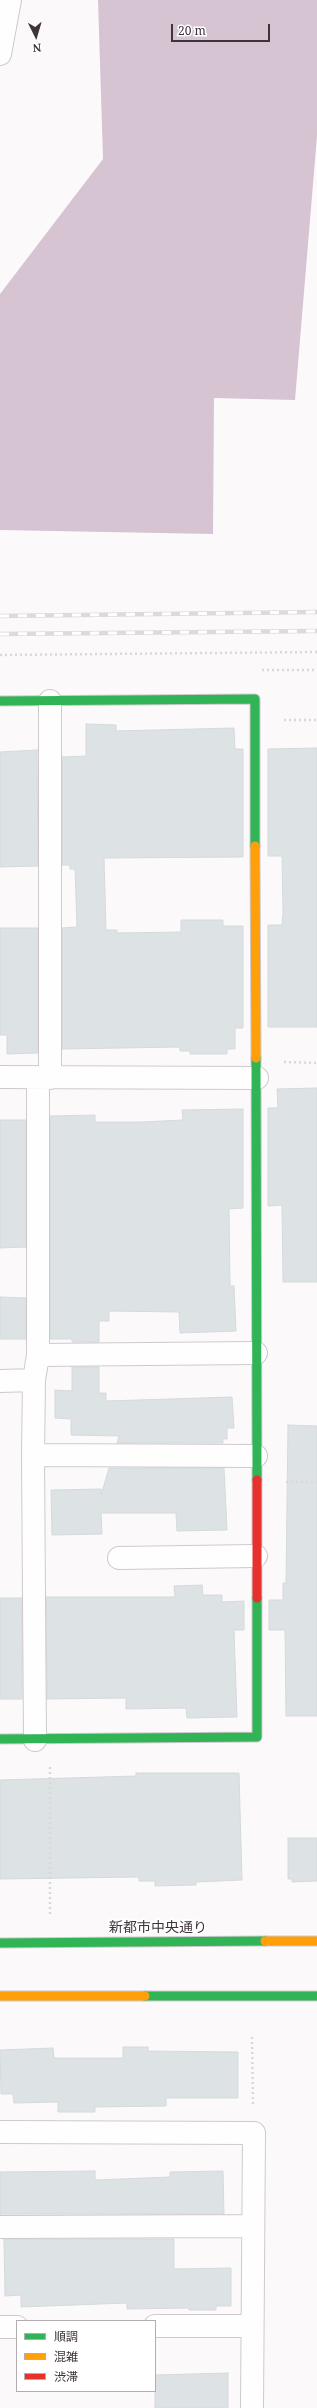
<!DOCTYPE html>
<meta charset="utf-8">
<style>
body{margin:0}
#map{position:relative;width:317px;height:2408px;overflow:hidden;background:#fcf9fb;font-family:"Noto Serif","Noto Sans JP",serif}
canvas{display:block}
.legend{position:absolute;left:16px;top:2320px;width:140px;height:72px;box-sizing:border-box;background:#fff;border:1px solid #b2aeb1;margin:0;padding:5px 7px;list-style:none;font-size:12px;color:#3e343c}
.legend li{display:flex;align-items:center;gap:8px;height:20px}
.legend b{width:20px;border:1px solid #b2aeb1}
.north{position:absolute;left:16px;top:16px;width:40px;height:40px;-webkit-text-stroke:3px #fff;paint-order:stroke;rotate:175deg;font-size:11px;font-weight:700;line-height:16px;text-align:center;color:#3e343c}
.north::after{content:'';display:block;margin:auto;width:14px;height:18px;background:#3e343c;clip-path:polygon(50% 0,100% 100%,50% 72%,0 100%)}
.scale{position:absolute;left:171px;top:24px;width:99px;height:18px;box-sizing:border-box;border:2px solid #3e343c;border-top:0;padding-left:5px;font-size:12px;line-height:14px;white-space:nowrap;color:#3e343c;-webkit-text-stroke:3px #fff;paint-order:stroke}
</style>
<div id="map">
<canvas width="317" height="2408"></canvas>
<ul class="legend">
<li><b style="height:5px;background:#30b455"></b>順調</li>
<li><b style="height:5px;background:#ff9f0a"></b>混雑</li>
<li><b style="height:5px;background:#e5322d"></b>渋滞</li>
</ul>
<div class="north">N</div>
<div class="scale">20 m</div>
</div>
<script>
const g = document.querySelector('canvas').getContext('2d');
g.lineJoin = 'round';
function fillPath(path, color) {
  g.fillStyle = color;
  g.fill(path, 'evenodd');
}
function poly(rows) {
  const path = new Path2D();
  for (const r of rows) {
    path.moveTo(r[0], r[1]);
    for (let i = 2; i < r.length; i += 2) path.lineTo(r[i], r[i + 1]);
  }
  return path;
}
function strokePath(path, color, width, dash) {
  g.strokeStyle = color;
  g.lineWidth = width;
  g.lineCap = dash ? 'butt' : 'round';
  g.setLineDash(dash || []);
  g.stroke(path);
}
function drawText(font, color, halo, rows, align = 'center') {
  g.font = font + ' "Noto Serif","Noto Sans JP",serif';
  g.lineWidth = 4;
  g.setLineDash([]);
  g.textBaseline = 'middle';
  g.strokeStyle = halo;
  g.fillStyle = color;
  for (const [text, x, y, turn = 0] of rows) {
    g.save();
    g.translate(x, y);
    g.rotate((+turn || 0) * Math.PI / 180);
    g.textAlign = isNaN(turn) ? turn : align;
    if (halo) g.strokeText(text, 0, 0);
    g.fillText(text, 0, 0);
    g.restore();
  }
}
const water = poly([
 [98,0,317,0,317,136,295,400,214,398,213,534,0,530,0,294,103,159]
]);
const building = poly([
 [86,724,116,725,116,731,234,728,235,749,243,749,243,857,104,858,106,930,117,930,117,933,181,932,181,920,223,920,223,926,243,926,243,1028,235,1028,235,1049,227,1049,227,1054,190,1054,190,1051,180,1051,180,1047,62,1049,62,928,77,927,75,869,70,869,70,865,62,865,62,757,86,756,86,724],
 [317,748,317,1027,268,1027,268,925,282,925,283,912,282,856,268,856,268,749,317,748],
 [37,750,38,866,0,867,0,752,37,750],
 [0,928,38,928,38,1053,7,1054,7,1035,0,1035,0,928],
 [317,1088,317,1282,283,1282,282,1205,268,1206,268,1108,278,1108,277,1089,317,1088],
 [243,1109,243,1208,229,1209,230,1286,234,1286,236,1331,180,1333,179,1312,109,1311,109,1321,99,1321,99,1342,72,1342,72,1339,50,1339,50,1116,95,1115,95,1122,142,1122,183,1120,182,1110,243,1109],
 [0,1120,26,1120,26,1247,0,1248,0,1120],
 [0,1297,26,1298,26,1339,0,1339,0,1297],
 [72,1367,99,1367,99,1393,106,1393,106,1401,232,1397,234,1428,227,1428,227,1439,223,1439,223,1443,117,1443,119,1436,71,1435,71,1419,55,1418,55,1390,72,1391,72,1367],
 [288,1425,317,1426,317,1716,286,1716,285,1630,269,1630,269,1600,283,1600,283,1583,286,1583,288,1425],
 [109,1468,224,1468,227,1530,177,1531,176,1513,101,1513,102,1534,52,1535,51,1490,101,1489,101,1495,109,1468],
 [202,1585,203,1595,222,1595,222,1602,244,1601,244,1630,234,1630,237,1717,187,1718,186,1708,126,1709,126,1698,47,1699,46,1597,175,1597,174,1586,202,1585],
 [0,1598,22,1598,22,1699,0,1699,0,1598],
 [136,1773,239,1773,242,1880,196,1882,196,1885,155,1886,155,1881,139,1881,139,1877,0,1879,0,1780,136,1776,136,1773],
 [288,1838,317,1838,317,1881,292,1882,292,1879,288,1879,288,1838],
 [123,2047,148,2047,148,2051,238,2052,238,2098,166,2098,166,2106,95,2107,95,2112,58,2112,58,2102,14,2103,13,2094,1,2094,0,2050,53,2048,54,2058,123,2058,123,2047],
 [95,2171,95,2180,170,2177,170,2172,223,2171,224,2214,0,2214,0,2172,95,2171],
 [4,2239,174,2239,174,2269,231,2268,231,2306,216,2306,216,2310,189,2310,189,2308,127,2309,127,2303,21,2307,21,2295,5,2296,4,2239],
 [228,2373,228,2408,155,2408,155,2375,228,2373]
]);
const path = poly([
 [0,655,317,652],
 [262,670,317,670],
 [284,720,317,720],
 [284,1062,317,1063],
 [286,1482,317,1482],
 [50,1914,50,1767],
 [252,2037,253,2105]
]);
const street = poly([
 [0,54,10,0],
 [0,1077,257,1078],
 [50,1078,50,701],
 [38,1355,256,1353],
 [0,1381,34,1380],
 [33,1455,256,1456],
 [119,1558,256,1556],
 [35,1740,33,1455,34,1380,38,1355,38,1078],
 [0,2132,254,2133,252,2408],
 [0,2227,253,2226],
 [155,2326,252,2326],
 [0,2327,17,2327]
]);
const fast = poly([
 [0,701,255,699,255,846],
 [256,1058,257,1480],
 [0,1739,257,1737,257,1598],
 [0,1943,265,1941],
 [145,1996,317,1996]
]);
const slow = poly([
 [255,846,256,1058],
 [265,1941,317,1941],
 [0,1996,145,1996]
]);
const jam = poly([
 [257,1480,257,1598]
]);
const rail = poly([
 [0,616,317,612],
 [0,634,317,631]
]);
const streetNames = [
 ["新都市中央通り",158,1928]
];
fillPath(water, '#d7c4d3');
fillPath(building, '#dde2e5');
strokePath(building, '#d4dadb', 1);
strokePath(street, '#cfc9cd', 24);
strokePath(fast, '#cfc9cd', 11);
strokePath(slow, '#cfc9cd', 11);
strokePath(jam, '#cfc9cd', 11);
strokePath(path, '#dbd8da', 2.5, [2, 3]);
strokePath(street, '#fffefe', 22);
strokePath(fast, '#30b455', 9);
strokePath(slow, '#ff9f0a', 9);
strokePath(jam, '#e5322d', 9);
strokePath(rail, '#dcdadb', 4.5);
strokePath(rail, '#fff', 3, [9]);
drawText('14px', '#3e343c', '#fff', streetNames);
</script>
